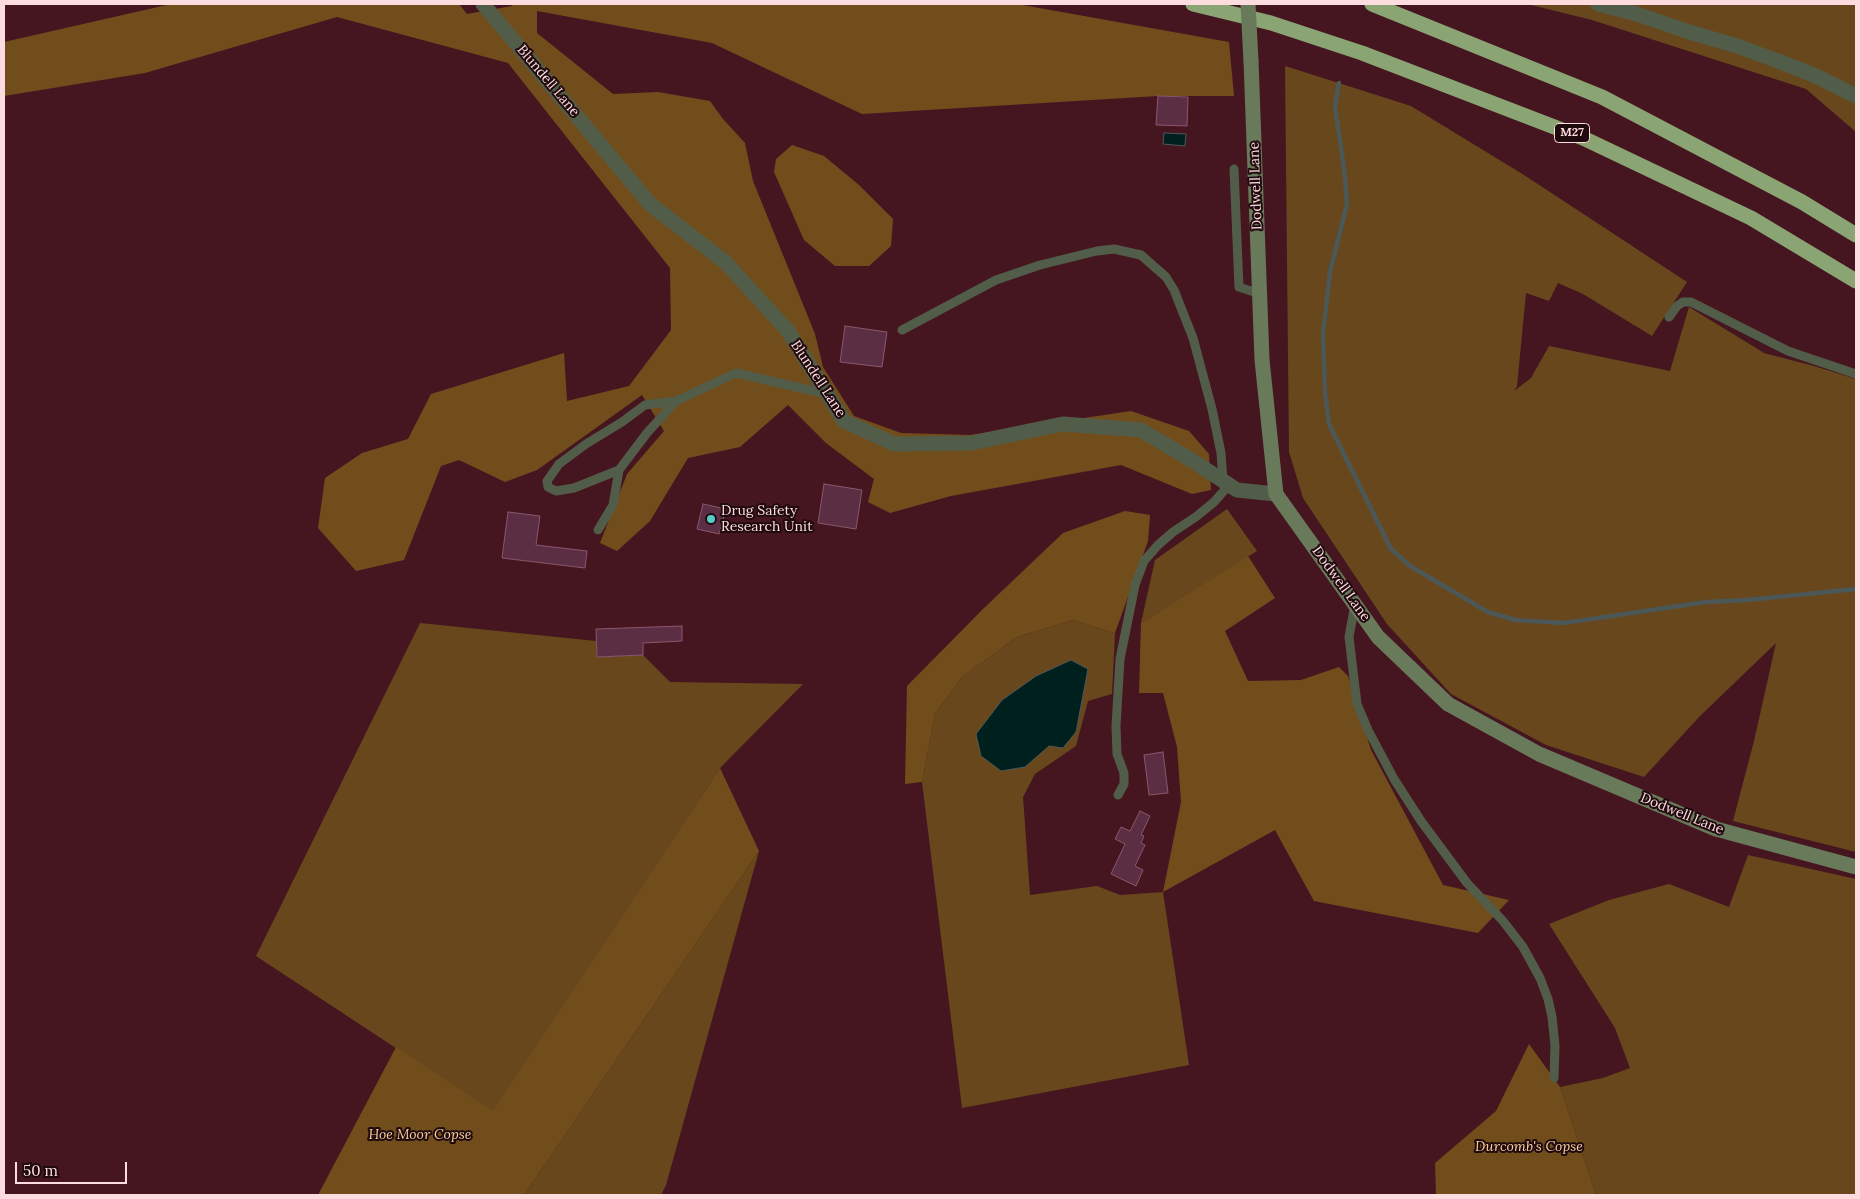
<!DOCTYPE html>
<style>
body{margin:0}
#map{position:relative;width:1860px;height:1199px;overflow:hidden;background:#461620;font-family:Lora,serif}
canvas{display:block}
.frame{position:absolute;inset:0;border:5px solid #fddcdf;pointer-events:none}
.scale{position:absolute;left:15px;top:1162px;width:112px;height:22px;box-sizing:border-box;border:2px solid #fddcdf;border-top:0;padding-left:6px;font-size:15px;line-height:18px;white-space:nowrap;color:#fddcdf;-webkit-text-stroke:4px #1f0a0e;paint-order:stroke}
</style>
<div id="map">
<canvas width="1860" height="1199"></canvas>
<div class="frame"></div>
<div class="scale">50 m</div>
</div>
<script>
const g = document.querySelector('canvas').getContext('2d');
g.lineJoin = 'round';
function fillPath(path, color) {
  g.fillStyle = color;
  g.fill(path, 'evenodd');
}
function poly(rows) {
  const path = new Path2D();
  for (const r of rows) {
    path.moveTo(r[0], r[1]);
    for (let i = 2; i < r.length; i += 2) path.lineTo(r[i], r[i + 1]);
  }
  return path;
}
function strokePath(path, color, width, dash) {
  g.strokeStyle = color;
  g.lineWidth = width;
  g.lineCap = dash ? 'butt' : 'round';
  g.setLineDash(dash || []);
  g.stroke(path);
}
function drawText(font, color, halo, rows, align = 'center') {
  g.font = font + ' Lora,serif';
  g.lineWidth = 4;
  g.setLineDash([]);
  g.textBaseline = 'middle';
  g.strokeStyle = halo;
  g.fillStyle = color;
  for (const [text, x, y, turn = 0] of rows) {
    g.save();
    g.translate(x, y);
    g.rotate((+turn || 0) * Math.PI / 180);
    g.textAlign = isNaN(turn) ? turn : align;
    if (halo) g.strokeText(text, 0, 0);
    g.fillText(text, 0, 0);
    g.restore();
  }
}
const green = poly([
 [1527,4,1856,4,1856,132,1806,89,1592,20],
 [1285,66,1411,106,1524,175,1687,282,1652,336,1583,294,1558,283,1549,301,1526,293,1517,386,1514,391,1531,378,1549,346,1670,371,1689,307,1764,353,1814,366,1856,379,1856,852,1733,821,1754,741,1776,643,1699,717,1644,777,1546,745,1451,694,1387,624,1303,498,1289,452],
 [1227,509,1257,551,1141,623,1155,560],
 [1073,620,1115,633,1112,694,1088,701,1076,746,1035,774,1023,797,1030,895,1097,886,1120,895,1163,892,1189,1065,962,1108,922,782,935,714,962,677,1017,637],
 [420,623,596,641,597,657,643,655,670,682,803,684,720,768,493,1112,256,956],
 [759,851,666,1185,661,1195,524,1195],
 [1748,855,1856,879,1856,1195,1596,1195,1560,1087,1603,1078,1630,1068,1615,1028,1549,924,1609,900,1669,884,1729,907]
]);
const forest = poly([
 [171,4,459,4,467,14,512,6,512,4,1017,4,1229,42,1234,96,1158,96,862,114,712,43,537,11,537,33,613,94,658,92,710,101,723,119,745,143,753,181,815,334,823,367,854,416,901,433,970,435,1131,411,1189,431,1209,454,1211,490,1192,494,1121,465,951,496,890,513,868,502,874,479,826,443,788,405,740,447,688,458,650,521,617,551,600,543,627,474,664,431,642,395,537,470,505,482,459,460,441,466,404,560,356,571,318,528,325,478,362,453,408,439,431,394,564,353,567,401,629,386,671,330,670,268,508,63,337,17,145,73,4,96,4,42],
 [792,145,824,156,859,185,893,219,891,246,869,266,835,266,804,240,774,172,776,159],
 [1125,511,1150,515,1148,541,1115,633,1073,620,1017,637,962,677,935,714,922,782,905,784,907,686,983,609,1063,533],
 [1248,556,1275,598,1225,631,1248,681,1301,680,1339,667,1348,676,1371,750,1443,885,1509,900,1478,933,1314,901,1275,830,1163,892,1181,802,1177,747,1163,693,1139,693,1141,623],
 [720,768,759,851,524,1195,318,1195,396,1047,493,1111],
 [1529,1044,1560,1087,1596,1195,1436,1195,1435,1163,1496,1111]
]);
const water = poly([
 [1164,133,1186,134,1185,146,1163,144,1164,133],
 [1071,660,1088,669,1076,732,1063,748,1049,746,1025,767,1001,771,981,756,976,734,1002,700,1036,676,1071,660]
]);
const stream = poly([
 [1339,83,1335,106,1345,176,1347,204,1330,272,1323,334,1325,392,1329,424,1391,549,1410,566,1488,612,1515,620,1564,623,1706,602,1747,600,1856,589]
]);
const building = poly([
 [1158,96,1188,97,1187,126,1156,125,1158,96],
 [845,326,887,332,882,367,840,362,845,326],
 [824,484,862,490,856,529,818,523,824,484],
 [703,504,726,509,719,534,697,529,703,504],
 [508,512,540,516,536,545,587,551,585,568,502,558,508,512],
 [682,626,682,641,643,643,643,655,597,657,596,629,682,626],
 [1163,752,1168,793,1149,795,1144,755,1163,752],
 [1140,811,1150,816,1141,835,1144,836,1141,843,1145,845,1135,866,1143,870,1136,886,1111,874,1125,844,1115,839,1121,827,1130,831,1140,811]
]);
const lane = poly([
 [1234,169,1239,287,1260,294],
 [1669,317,1677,306,1683,302,1691,302,1788,351,1856,374],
 [902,330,996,280,1040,265,1097,251,1114,249,1141,255,1166,277,1174,290,1193,338,1212,409,1221,453,1223,481],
 [676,401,645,405,622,422,586,444,559,464,547,481,548,487,556,491,574,488,619,470,647,433,676,401,736,373,827,394],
 [598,530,613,505,619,470],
 [1355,604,1349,637,1357,704,1368,730,1394,779,1421,821,1467,883,1503,921,1523,947,1540,978,1548,999,1552,1017,1555,1046,1554,1078],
 [1118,795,1124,784,1124,773,1117,754,1116,726,1120,659,1135,585,1144,561,1158,545,1173,532,1197,516,1214,502,1229,485]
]);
const street = poly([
 [483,4,650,204,725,262,788,331,844,421,894,444,971,443,1063,424,1141,430,1193,461,1237,490,1276,494],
 [1598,4,1637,14,1689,32,1737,46,1778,61,1816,76,1856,96]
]);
const secondary = poly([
 [1251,61,1262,360,1276,494,1378,637,1448,704,1539,754,1716,829,1856,867]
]);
const highway = poly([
 [1193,4,1271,23,1362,53,1583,138,1751,218,1856,281],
 [1372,4,1602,97,1802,202,1856,235]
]);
const secondaryBridge = poly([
 [1248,4,1251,61]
]);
const markers = [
 [711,519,5,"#54cdc8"]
];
const shields = [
 [1572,133,35]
];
const shieldNames = [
 ["M27",1572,133]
];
const streetNames = [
 ["Blundell Lane",548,81,50],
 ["Dodwell Lane",1256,186,-92],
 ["Blundell Lane",818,379,57],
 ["Dodwell Lane",1341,584,54],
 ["Dodwell Lane",1682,814,22]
];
const poiNames = [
 ["Drug Safety",721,511],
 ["Research Unit",721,527]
];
const parkNames = [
 ["Hoe Moor Copse",420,1135],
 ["Durcomb's Copse",1529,1147]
];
fillPath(green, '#68471c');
fillPath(forest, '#724d1c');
fillPath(water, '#00201e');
strokePath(water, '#4c5858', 1);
strokePath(stream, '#4c5858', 4.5);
fillPath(building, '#5c2e44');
strokePath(building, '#89576e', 1);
strokePath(lane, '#525d49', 9);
strokePath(street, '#525d49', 15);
strokePath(secondary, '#697a5b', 15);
strokePath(highway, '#8aa474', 15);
strokePath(secondaryBridge, '#697a5b', 15);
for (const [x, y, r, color] of markers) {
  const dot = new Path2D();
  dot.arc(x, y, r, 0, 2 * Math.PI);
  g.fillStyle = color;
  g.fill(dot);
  strokePath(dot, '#1f0a0e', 2);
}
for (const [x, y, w] of shields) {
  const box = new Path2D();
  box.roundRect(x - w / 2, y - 9.5, w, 19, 4);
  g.fillStyle = '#1f0a0e';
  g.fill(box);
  strokePath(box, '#fddcdf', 1);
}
drawText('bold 12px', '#fddcdf', null, shieldNames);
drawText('14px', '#fddcdf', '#1f0a0e', streetNames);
drawText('14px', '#fddcdf', '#1f0a0e', poiNames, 'left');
drawText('italic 14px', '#fad09f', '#1f0a0e', parkNames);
</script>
